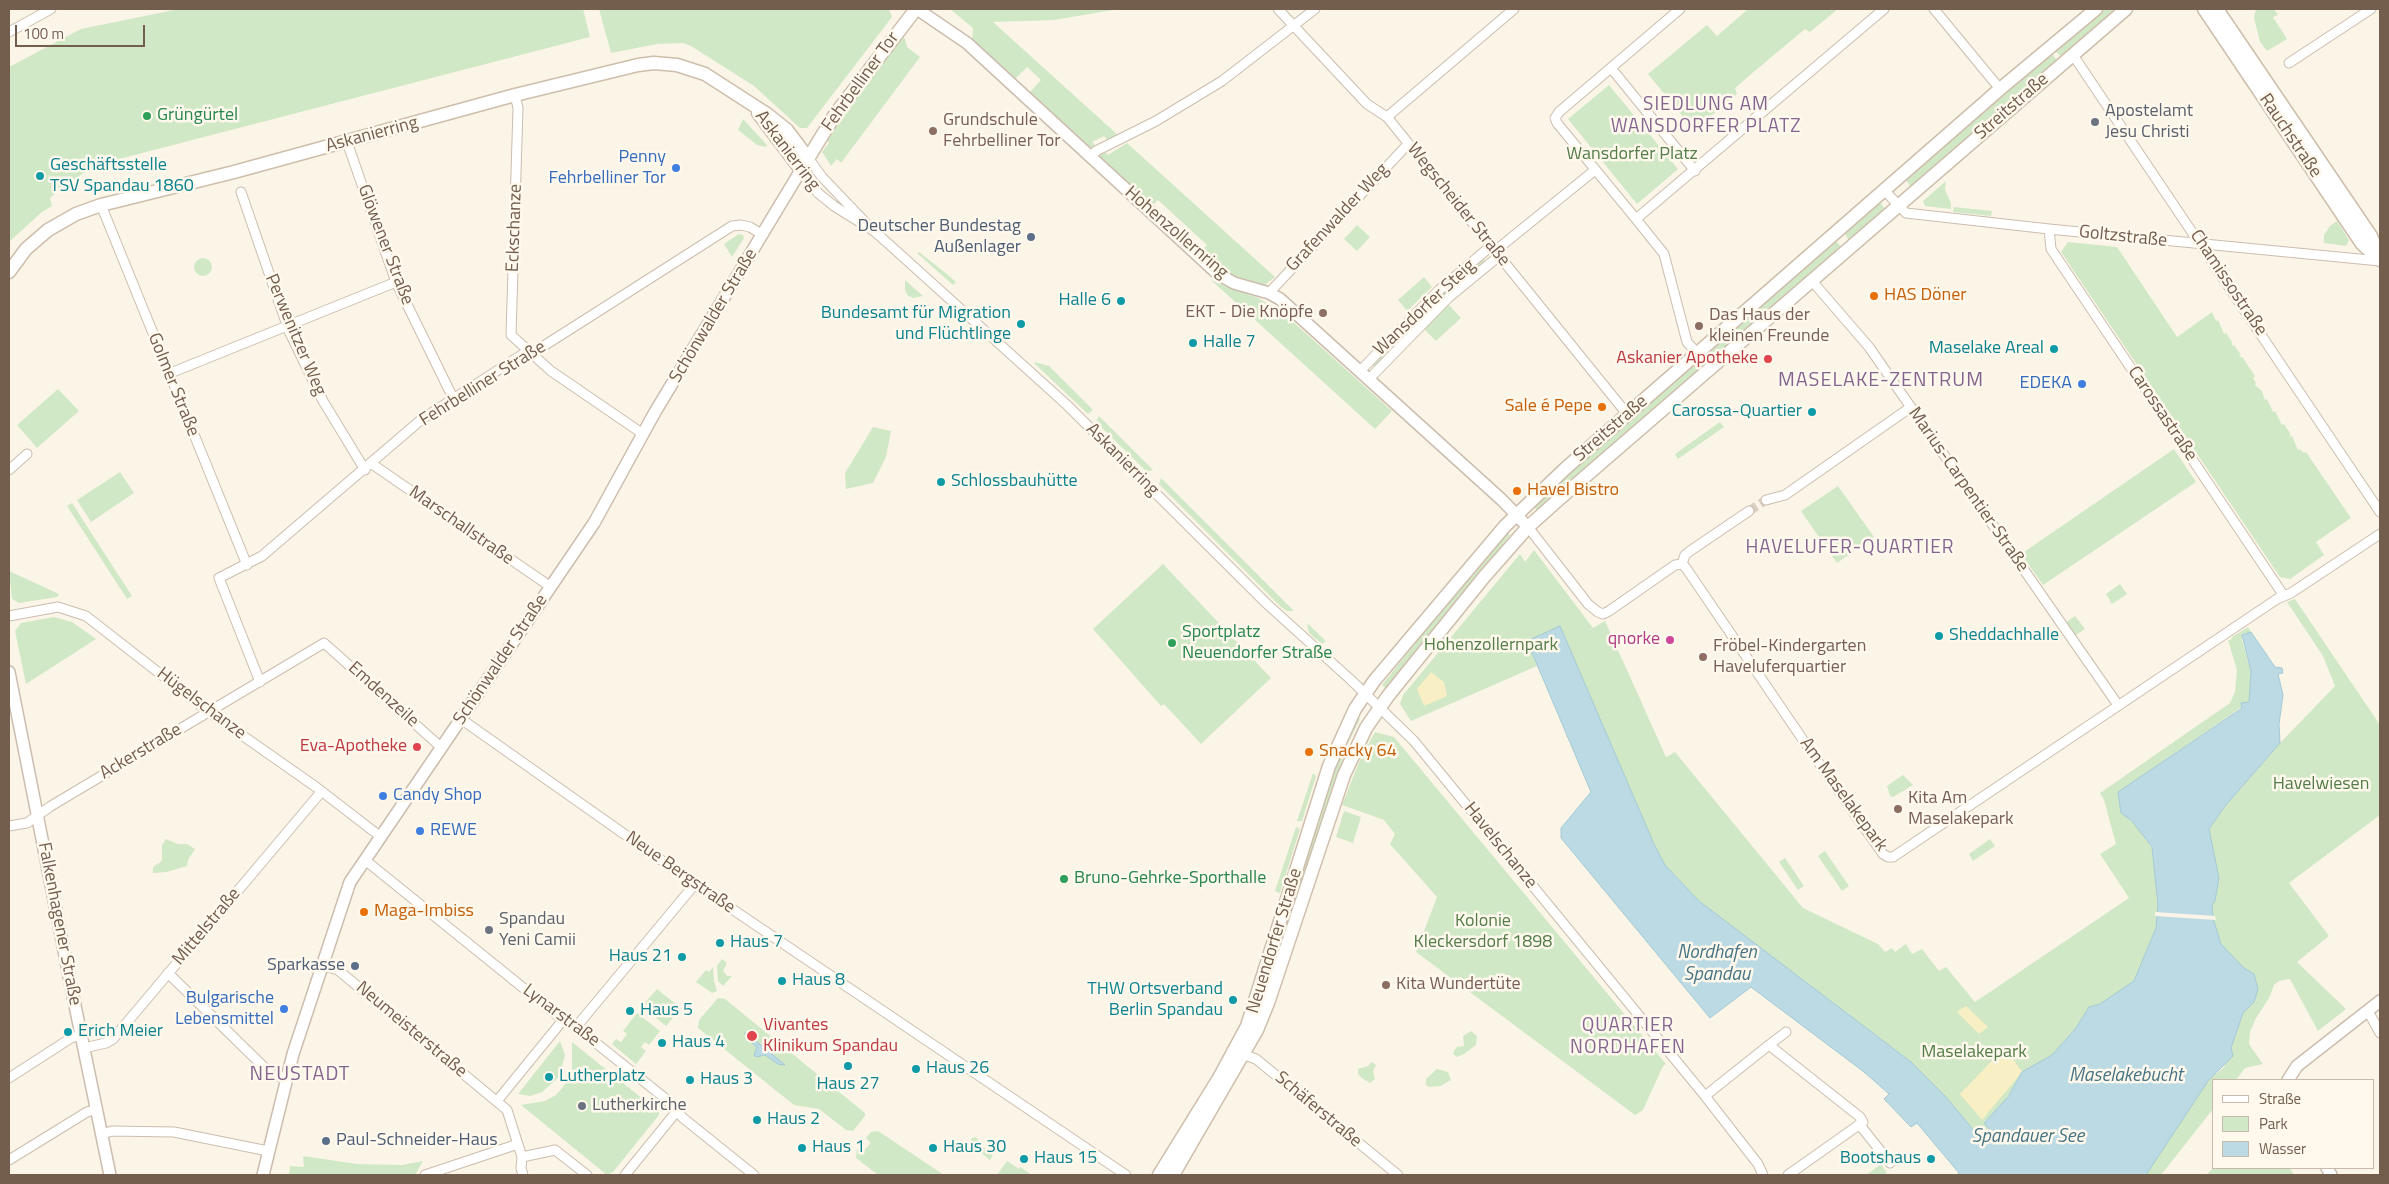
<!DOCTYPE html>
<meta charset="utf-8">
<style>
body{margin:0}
#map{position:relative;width:2389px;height:1184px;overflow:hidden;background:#fbf5e7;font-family:"Titillium Web",sans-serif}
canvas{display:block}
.frame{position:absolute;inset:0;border:10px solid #735d4d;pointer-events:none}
.legend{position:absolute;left:2212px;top:1079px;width:162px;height:90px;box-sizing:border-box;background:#fef8ed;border:1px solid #c6baad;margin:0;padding:6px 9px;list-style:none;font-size:15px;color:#735d4d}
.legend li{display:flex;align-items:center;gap:10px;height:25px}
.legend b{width:25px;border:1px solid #c6baad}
.scale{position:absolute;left:15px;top:25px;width:130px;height:22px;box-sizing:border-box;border:2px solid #735d4d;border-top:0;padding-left:6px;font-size:15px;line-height:18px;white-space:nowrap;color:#735d4d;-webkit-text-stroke:4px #fef8ed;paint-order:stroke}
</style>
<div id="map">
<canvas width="2389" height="1184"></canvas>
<div class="frame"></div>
<ul class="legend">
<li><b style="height:6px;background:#fff"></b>Straße</li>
<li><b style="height:14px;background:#d1e8c6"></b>Park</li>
<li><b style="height:14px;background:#bcdae3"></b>Wasser</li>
</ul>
<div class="scale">100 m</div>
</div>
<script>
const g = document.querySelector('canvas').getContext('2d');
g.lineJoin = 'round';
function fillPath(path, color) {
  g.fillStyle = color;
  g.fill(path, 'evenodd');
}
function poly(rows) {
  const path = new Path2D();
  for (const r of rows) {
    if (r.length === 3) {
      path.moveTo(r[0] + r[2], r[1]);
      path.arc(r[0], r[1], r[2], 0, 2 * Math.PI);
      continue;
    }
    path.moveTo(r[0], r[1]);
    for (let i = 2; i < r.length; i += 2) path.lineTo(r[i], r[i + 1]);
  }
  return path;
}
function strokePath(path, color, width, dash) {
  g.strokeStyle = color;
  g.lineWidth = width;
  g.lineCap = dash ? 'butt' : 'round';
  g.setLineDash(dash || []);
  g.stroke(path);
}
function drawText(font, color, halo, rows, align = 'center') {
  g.font = font + ' "Titillium Web",sans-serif';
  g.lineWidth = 5;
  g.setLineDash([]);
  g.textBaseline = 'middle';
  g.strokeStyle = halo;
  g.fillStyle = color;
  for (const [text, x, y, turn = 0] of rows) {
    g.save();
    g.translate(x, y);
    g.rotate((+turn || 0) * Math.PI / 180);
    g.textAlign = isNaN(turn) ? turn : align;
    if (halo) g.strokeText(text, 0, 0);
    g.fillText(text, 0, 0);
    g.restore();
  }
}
const green = poly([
 [179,9,583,9,590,37,96,165,61,188,50,198,52,206,42,212,9,242,9,67,81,29],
 [599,9,889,9,892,17,807,128,800,128,754,86,691,46,683,43,657,44,611,53],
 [950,9,1119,9,1054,20,993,22,1119,136,1109,141,1104,136,1092,142,1096,146,1093,148,1086,145,1029,93,1041,80,1027,67,1014,80,972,43,973,28],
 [1748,9,1838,9,1810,32,1805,29,1750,75,1735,88,1737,94,1694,130,1648,74,1707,25,1717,36],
 [2105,9,2119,9,2061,57,2055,50],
 [2256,9,2274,9,2278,15,2273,17,2287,39,2267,51,2260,42,2254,18],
 [902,36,905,39,907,47,920,57,841,163,837,159,831,166,822,152,829,143,826,139],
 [2051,53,2057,60,1911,187,1905,179],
 [1609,85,1678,169,1637,204,1568,119],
 [743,119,767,145,766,147,757,145,738,130],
 [1127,143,1275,277,1265,285,1258,285,1240,280,1221,269,1201,251,1207,245,1158,200,1152,206,1100,157,1101,152,1104,151,1108,155],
 [1946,181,1945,190,1951,203,1951,209,1925,206,1923,201],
 [1880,202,1885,209,1850,239,1848,239,1844,232],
 [1954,207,1992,211,1991,216,1953,212],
 [2337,221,2349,240,2346,246,2324,243,2324,235,2330,226],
 [1357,225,1370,237,1357,251,1344,239],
 [739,234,743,235,744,238,732,257,724,244],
 [1835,240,1841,247,1538,511,1533,506,1566,474],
 [2068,242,2117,247,2177,337,2212,312,2216,321,2218,320,2224,334,2226,333,2232,342,2232,346,2234,345,2241,355,2239,356,2243,358,2255,376,2253,378,2256,383,2255,385,2262,391,2265,400,2267,399,2273,412,2275,411,2282,425,2284,424,2290,433,2290,437,2292,436,2298,450,2300,449,2304,453,2306,452,2351,518,2316,542,2324,555,2290,579,2280,577,2061,252],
 [919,252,948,275,956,282,953,285,917,253],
 [203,267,9],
 [1483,258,1486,262,1404,336,1376,367,1371,364,1417,314],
 [1424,277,1432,287,1407,311,1398,300],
 [905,280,923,296,913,298,907,295,905,289],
 [1211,280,1258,298,1281,311,1392,411,1375,429],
 [1449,305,1461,318,1436,341,1424,329],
 [1035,362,1049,366,1093,410,1088,414,1034,363],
 [58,389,79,411,37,448,17,425],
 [1099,416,1153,470,1147,472,1096,422],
 [1720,422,1724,427,1678,459,1675,454],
 [873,427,891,431,886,457,873,483,846,489,845,473],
 [2174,449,2196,482,2043,585,2021,554],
 [120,472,134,493,91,522,77,500],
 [1161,478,1294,611,1287,611,1281,607,1159,484],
 [1838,486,1874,537,1837,563,1801,511],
 [72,503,132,596,127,599,67,506],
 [1505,531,1510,535,1480,575,1386,689,1382,685,1413,646,1418,634],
 [1534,550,1593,628,1605,621,1666,757,1675,752,1803,908,1878,944,1885,952,1892,948,1895,952,1906,944,1912,954,1922,949,1939,971,1946,967,1975,1002,2129,898,2100,854,2116,844,2104,800,2100,793,2230,703,2235,692,2237,670,2228,640,2231,640,2232,637,2248,627,2251,632,2242,635,2242,640,2251,671,2249,702,2118,792,2121,813,2132,820,2152,848,2158,905,2156,928,2134,981,2100,1004,2089,1007,2076,1028,2052,1055,2022,1074,2001,1107,1984,1122,1990,1130,1980,1138,1946,1098,1911,1062,1699,901,1665,865,1654,844,1560,627,1527,641,1537,666,1411,721,1409,718,1400,704,1403,695,1520,554,1525,562],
 [1163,564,1271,678,1201,744,1164,704,1161,706,1093,629],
 [9,571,59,594,57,597,19,603,12,599],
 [2120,584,2127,594,2112,604,2106,594],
 [2295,599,2380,725,2380,815,2289,883,2329,936,2297,962,2346,1009,2318,1031,2290,979,2279,981,2274,985,2269,998,2255,1020,2250,1032,2249,1044,2263,1064,2245,1068,2236,1080,2213,1080,2213,1109,2161,1175,2146,1175,2186,1112,2208,1081,2224,1067,2243,1013,2254,1002,2254,974,2244,968,2221,944,2213,918,2212,905,2215,901,2219,878,2209,829,2225,806,2280,743,2335,686,2323,656,2287,602],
 [2075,616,2085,629,2073,637,2064,624],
 [54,617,72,622,96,639,26,684,15,631,21,623],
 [1307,623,1326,641,1322,644,1309,633],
 [1357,716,1360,719,1347,745,1299,898,1293,897,1332,771],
 [1375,732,1394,737,1666,1064,1663,1066,1643,1110,1635,1115,1416,952,1437,897,1390,844,1395,834,1384,820,1342,805,1361,757],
 [1313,773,1316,776,1302,821,1297,821],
 [1903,775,1913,785,1893,797,1890,796,1887,786],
 [1344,811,1361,817,1353,843,1336,837],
 [1296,827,1300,829,1280,893,1275,891],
 [166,839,178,844,187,844,195,849,188,860,187,866,167,872,153,873,153,867,162,861,162,845],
 [1990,839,1995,846,1973,861,1969,854],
 [1825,851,1849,886,1842,891,1818,856],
 [1785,858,1804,886,1798,890,1779,862],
 [1290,910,1293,910,1259,1018,1251,1025],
 [722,959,727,963,723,971,727,976,732,976,723,986,718,981,717,966],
 [713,967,714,981,717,991,712,993,696,982,706,970,709,972],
 [657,989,681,1008,666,1026,642,1006],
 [718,998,725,999,865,1113,865,1116,853,1131,846,1130,819,1109,794,1105,698,1028,699,1020],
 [637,1013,660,1031,649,1045,645,1042,641,1047,646,1051,636,1064,612,1044,616,1039,621,1042,627,1034,623,1031],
 [1471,1031,1477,1036,1476,1045,1464,1054,1457,1057,1453,1054,1454,1051,1457,1047,1464,1046,1463,1036],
 [560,1041,565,1055,559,1077,542,1092,530,1096,518,1094],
 [572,1042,659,1112,659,1115,613,1172,607,1175,521,1105,545,1101,556,1095,563,1087,572,1070],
 [1372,1062,1376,1065,1373,1071,1375,1079,1370,1083,1363,1079,1358,1074,1358,1069,1368,1066],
 [1437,1069,1448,1072,1451,1080,1441,1086,1429,1087,1426,1085,1426,1079],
 [878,1131,944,1175,878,1175,856,1158,857,1149,862,1152,871,1143,866,1138,871,1132],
 [976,1137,983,1147,993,1155,990,1160,969,1143,972,1138],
 [303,1156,357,1164,402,1165,423,1161,415,1175,289,1175,290,1166,304,1167],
 [1007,1161,1019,1169,1020,1167,1032,1175,997,1175],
 [1881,1164,1887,1173,1883,1175,1866,1175],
 [2213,1168,2290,1168,2294,1175,2206,1175]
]);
const sand = poly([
 [1431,672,1444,682,1447,696,1424,706,1417,689],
 [1966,1006,1988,1027,1979,1034,1957,1012],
 [2005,1047,2022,1072,1982,1120,1960,1094]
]);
const water = poly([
 [1560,626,1654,844,1665,865,1699,901,1911,1062,1946,1097,1980,1138,1990,1130,1984,1123,2008,1097,2022,1072,2052,1055,2076,1028,2089,1007,2100,1004,2134,981,2156,928,2158,905,2152,847,2132,821,2121,813,2118,792,2242,708,2241,703,2249,702,2251,671,2242,635,2251,632,2275,667,2282,668,2283,673,2278,674,2283,695,2279,724,2280,743,2225,806,2209,829,2219,878,2215,901,2212,905,2213,918,2221,944,2244,968,2254,974,2258,989,2254,1002,2243,1013,2231,1048,2233,1056,2208,1081,2146,1175,1957,1175,1959,1173,1917,1123,1911,1127,1884,1099,1889,1094,1864,1072,1751,987,1710,1018,1561,838,1561,828,1591,792,1527,641,1560,626],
 [745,1033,746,1033,785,1065,778,1064,765,1055,756,1057,754,1055,757,1047,746,1038,745,1033]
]);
const pier = poly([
 [2155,912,2215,916,2216,920,2155,916]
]);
const minorTunnel = poly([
 [1749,511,1766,500]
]);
const minor = poly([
 [1278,9,1367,104,1387,117,1627,414],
 [1680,9,1559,112,1555,118,1557,123,1636,219,1884,9],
 [1934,9,2000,89],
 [9,32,51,9],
 [2073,55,2380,512],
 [2289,63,2371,9],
 [1611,68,1695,171],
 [515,95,518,108,511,335,551,371,643,434],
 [1387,117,1514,9],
 [347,142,396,282,454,400],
 [1091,157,1096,151,1156,121,1222,81,1315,9],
 [808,158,822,177,866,223],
 [801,170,818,193,834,206,874,231,892,247,1067,405,1267,604,1351,680,1414,741,1705,1096,1758,1164,1763,1175],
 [1884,190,1906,213,2049,229,2380,261],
 [241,192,289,331,323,401,365,470],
 [101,205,247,565],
 [1636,219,1664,254,1687,342,1697,353],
 [2049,229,2051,249,2284,596],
 [1495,251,1595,170],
 [1812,281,1869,347,2118,705],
 [1269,293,1408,144],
 [1360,371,1438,291,1491,246],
 [168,374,396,282],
 [1369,379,1448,298,1499,256],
 [372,464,551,587],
 [9,470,27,454],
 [1766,500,1785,495,1911,407],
 [1528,527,1588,604,1598,612,1603,614,1609,611,1675,565,1682,564,1686,568,1816,759,1883,854,1888,857,1893,857,2277,599,2291,593,2380,534],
 [1682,564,1685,555,1690,551,1749,511],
 [9,616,58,607,86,616,209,712,316,787,381,837],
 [260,682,219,578,262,556,422,419,523,354,539,349,732,226,741,225,750,227,763,235],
 [461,719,695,884,1126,1175],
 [9,826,27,823,51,806,324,643,442,748],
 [365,860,563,1020,576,1027,666,1099,683,1118,754,1175],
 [321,965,338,970,507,1110,522,1157,521,1168,523,1175],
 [168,973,272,1075,287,1078],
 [2368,1011,2380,1033],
 [576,1027,695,884],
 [1769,1045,1786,1032],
 [84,1048,106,1043,113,1039,321,792],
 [1239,1053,1256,1059,1398,1175],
 [9,1078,71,1038,81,1035],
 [1705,1096,1769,1045,1860,1117,1863,1122,1788,1175],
 [497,1101,563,1020],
 [1859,1124,1890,1163],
 [102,1134,112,1131,174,1132,268,1151],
 [522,1157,555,1150,587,1175],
 [9,1160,87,1112,97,1109],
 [425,1175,518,1144],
 [625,1175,677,1111]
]);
const tertiary = poly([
 [917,9,967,43,1218,274,1234,283,1269,293,1280,299,1502,500,1528,527],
 [9,672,72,991,110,1175],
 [2288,1080,2297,1066,2380,1001],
 [2327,1168,2331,1175],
 [263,1175,293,1054,350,882,594,523,655,412,801,170]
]);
const secondary = poly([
 [2204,9,2362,244,2380,260],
 [2217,9,2371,236,2380,257],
 [758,113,801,170,836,113,916,9],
 [9,272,26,249,48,230,76,214,101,205,234,172,515,95,638,65,654,63,677,65,705,74,767,114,787,130,808,158],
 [1159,1175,1219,1078,1247,1026,1329,766,1355,709,1374,681,1505,526,1567,467,2000,89,2096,9],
 [1173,1175,1257,1030,1268,1003,1344,775,1366,728,1388,696,1484,577,1528,527,1557,501,2126,9]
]);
const markers = [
 [147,116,5,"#2e9e5b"],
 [2095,122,5,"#6b7280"],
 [933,131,5,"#8d6e63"],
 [676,168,5,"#3f7fe0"],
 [40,176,5,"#0f9aa8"],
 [1031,237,5,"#5c6f8a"],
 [1874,296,5,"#e8710a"],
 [1121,301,5,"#0f9aa8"],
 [1323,313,5,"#8d6e63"],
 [1021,324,5,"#0f9aa8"],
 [1699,326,5,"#8d6e63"],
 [1193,343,5,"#0f9aa8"],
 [2054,349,5,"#0f9aa8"],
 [1768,359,5,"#e0444e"],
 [2082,384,5,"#3f7fe0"],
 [1602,407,5,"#e8710a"],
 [1812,412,5,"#0f9aa8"],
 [941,482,5,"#0f9aa8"],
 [1517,491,5,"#e8710a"],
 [1939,636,5,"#0f9aa8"],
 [1670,640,5,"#d1479c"],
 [1172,643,5,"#2e9e5b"],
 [1703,657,5,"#8d6e63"],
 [417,747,5,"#e0444e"],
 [1309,752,5,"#e8710a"],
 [383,796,5,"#3f7fe0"],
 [1898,809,5,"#8d6e63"],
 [420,831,5,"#3f7fe0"],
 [1064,879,5,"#2e9e5b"],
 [364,912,5,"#e8710a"],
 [489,930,5,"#6b7280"],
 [720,943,5,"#0f9aa8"],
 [682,957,5,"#0f9aa8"],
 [355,966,5,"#5c6f8a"],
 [782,981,5,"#0f9aa8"],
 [1386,985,5,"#8d6e63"],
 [1233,1000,5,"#0f9aa8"],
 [284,1009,5,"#3f7fe0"],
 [630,1011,5,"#0f9aa8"],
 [68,1032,5,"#0f9aa8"],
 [752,1036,6,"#e0444e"],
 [662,1043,5,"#0f9aa8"],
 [848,1066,5,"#0f9aa8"],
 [916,1069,5,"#0f9aa8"],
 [549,1077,5,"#0f9aa8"],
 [690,1080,5,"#0f9aa8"],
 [582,1106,5,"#6b7280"],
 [757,1120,5,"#0f9aa8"],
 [326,1141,5,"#5c6f8a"],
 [802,1148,5,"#0f9aa8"],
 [933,1148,5,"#0f9aa8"],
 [1024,1159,5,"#0f9aa8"],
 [1931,1159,5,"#0f9aa8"]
];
const streetNames = [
 ["Fehrbelliner Tor",861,82,-54],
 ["Streitstraße",2012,107,-41],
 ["Askanierring",372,135,-15],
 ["Rauchstraße",2290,136,56],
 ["Askanierring",787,151,53],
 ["Wegscheider Straße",1458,205,51],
 ["Grafenwalder Weg",1338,218,-47],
 ["Eckschanze",515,228,-88],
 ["Hohenzollernring",1176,233,41],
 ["Goltzstraße",2123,237,6],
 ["Glöwener Straße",385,245,69],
 ["Chamissostraße",2228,283,56],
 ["Wansdorfer Steig",1425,308,-43],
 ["Schönwalder Straße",714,316,-59],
 ["Perwenitzer Weg",295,335,67],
 ["Fehrbelliner Straße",483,384,-32],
 ["Golmer Straße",173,385,68],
 ["Carossastraße",2162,414,56],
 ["Streitstraße",1611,429,-41],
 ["Askanierring",1122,460,45],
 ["Marius-Carpentier-Straße",1968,490,55],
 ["Marschallstraße",461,526,35],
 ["Schönwalder Straße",501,660,-56],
 ["Emdenzeile",383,695,42],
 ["Hügelschanze",201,704,37],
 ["Ackerstraße",141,752,-31],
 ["Am Maselakepark",1843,795,54],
 ["Havelschanze",1500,846,51],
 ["Neue Bergstraße",680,873,35],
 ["Falkenhagener Straße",59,924,79],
 ["Mittelstraße",207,927,-50],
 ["Neuendorfer Straße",1275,941,-73],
 ["Lynarstraße",561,1016,37],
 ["Neumeisterstraße",411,1030,40],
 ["Schäferstraße",1318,1110,40]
];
const worshipNames = [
 ["Apostelamt",2105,112],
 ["Jesu Christi",2105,133],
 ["Spandau",499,920],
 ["Yeni Camii",499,941],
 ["Lutherkirche",592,1106]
];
const leisureNames = [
 ["Grüngürtel",157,116],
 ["Sportplatz",1182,633],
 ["Neuendorfer Straße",1182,654],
 ["Bruno-Gehrke-Sporthalle",1074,879]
];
const educationNames = [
 ["Grundschule",943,121],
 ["Fehrbelliner Tor",943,142],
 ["EKT - Die Knöpfe",1313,313,"right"],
 ["Das Haus der",1709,316],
 ["kleinen Freunde",1709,337],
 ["Fröbel-Kindergarten",1713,647],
 ["Haveluferquartier",1713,668],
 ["Kita Am",1908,799],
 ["Maselakepark",1908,820],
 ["Kita Wundertüte",1396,985]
];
const parkNames = [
 ["Wansdorfer Platz",1632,155],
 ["Hohenzollernpark",1491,646],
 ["Havelwiesen",2321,785],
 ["Kolonie",1483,922],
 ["Kleckersdorf 1898",1483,943],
 ["Maselakepark",1974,1053]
];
const shopNames = [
 ["Penny",666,158],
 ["Fehrbelliner Tor",666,179],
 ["EDEKA",2072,384],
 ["Candy Shop",393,796,"left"],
 ["REWE",430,831,"left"],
 ["Bulgarische",274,999],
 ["Lebensmittel",274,1020]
];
const cultureNames = [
 ["Geschäftsstelle",50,166],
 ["TSV Spandau 1860",50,187],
 ["Halle 6",1111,301,"right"],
 ["Bundesamt für Migration",1011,314,"right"],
 ["und Flüchtlinge",1011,335,"right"],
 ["Halle 7",1203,343],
 ["Maselake Areal",2044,349,"right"],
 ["Carossa-Quartier",1802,412,"right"],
 ["Schlossbauhütte",951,482],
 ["Sheddachhalle",1949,636],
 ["Haus 7",730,943],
 ["Haus 21",672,957,"right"],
 ["Haus 8",792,981],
 ["THW Ortsverband",1223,990,"right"],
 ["Berlin Spandau",1223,1011,"right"],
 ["Haus 5",640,1011],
 ["Erich Meier",78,1032],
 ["Haus 4",672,1043],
 ["Haus 26",926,1069],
 ["Lutherplatz",559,1077],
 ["Haus 3",700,1080],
 ["Haus 27",848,1085,"center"],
 ["Haus 2",767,1120],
 ["Haus 1",812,1148],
 ["Haus 30",943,1148],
 ["Haus 15",1034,1159],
 ["Bootshaus",1921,1159,"right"]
];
const serviceNames = [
 ["Deutscher Bundestag",1021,227],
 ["Außenlager",1021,248],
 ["Sparkasse",345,966],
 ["Paul-Schneider-Haus",336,1141,"left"]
];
const foodNames = [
 ["HAS Döner",1884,296],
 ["Sale é Pepe",1592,407,"right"],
 ["Havel Bistro",1527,491],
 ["Snacky 64",1319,752],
 ["Maga-Imbiss",374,912]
];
const healthNames = [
 ["Askanier Apotheke",1758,359],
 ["Eva-Apotheke",407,747],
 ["Vivantes",763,1026,"left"],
 ["Klinikum Spandau",763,1047,"left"]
];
const hotelNames = [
 ["qnorke",1660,640]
];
const neighbourhoodNames = [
 ["SIEDLUNG AM",1706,105],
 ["WANSDORFER PLATZ",1706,127],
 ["HAVELUFER-QUARTIER",1850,548],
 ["QUARTIER",1628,1026],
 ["NORDHAFEN",1628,1048]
];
const waterNames = [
 ["Nordhafen",1717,953],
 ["Spandau",1717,975],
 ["Maselakebucht",2126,1076],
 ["Spandauer See",2028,1137]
];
const quarterNames = [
 ["MASELAKE-ZENTRUM",1881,381],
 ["NEUSTADT",300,1075]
];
fillPath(green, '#d1e8c6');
fillPath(sand, '#f8f0c4');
fillPath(water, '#bcdae3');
strokePath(water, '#a3c9d4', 1);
fillPath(pier, '#fbf5e7');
strokePath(minorTunnel, '#d9cfc0', 9, [9, 4.5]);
strokePath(minor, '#ccbdae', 11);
strokePath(tertiary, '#ccbdae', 14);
strokePath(secondary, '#cebeab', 15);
strokePath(minor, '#fff', 9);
strokePath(tertiary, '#fff', 11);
strokePath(secondary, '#fff', 12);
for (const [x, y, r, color] of markers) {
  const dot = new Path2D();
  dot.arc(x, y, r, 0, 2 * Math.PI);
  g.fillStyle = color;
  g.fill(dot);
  strokePath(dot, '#fef8ed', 2);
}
drawText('18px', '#735d4d', '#fef8ed', streetNames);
drawText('18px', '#5b616d', '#fef8ed', worshipNames, 'left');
drawText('18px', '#27864d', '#fef8ed', leisureNames, 'left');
drawText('18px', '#785e54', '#fef8ed', educationNames, 'left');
drawText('18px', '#547d49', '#fef8ed', parkNames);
drawText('18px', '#366cbe', '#fef8ed', shopNames, 'right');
drawText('18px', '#0d838f', '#fef8ed', cultureNames, 'left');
drawText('18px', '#4e5e75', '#fef8ed', serviceNames, 'right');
drawText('18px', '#c56008', '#fef8ed', foodNames, 'left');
drawText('18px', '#be3a42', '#fef8ed', healthNames, 'right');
drawText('18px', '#b23c85', '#fef8ed', hotelNames, 'right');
g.letterSpacing = '1px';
drawText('19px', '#84658f', '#fef8ed', neighbourhoodNames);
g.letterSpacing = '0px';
drawText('italic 19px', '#487585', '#fef8ed', waterNames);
g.letterSpacing = '1px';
drawText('20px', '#84658f', '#fef8ed', quarterNames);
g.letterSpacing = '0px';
</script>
